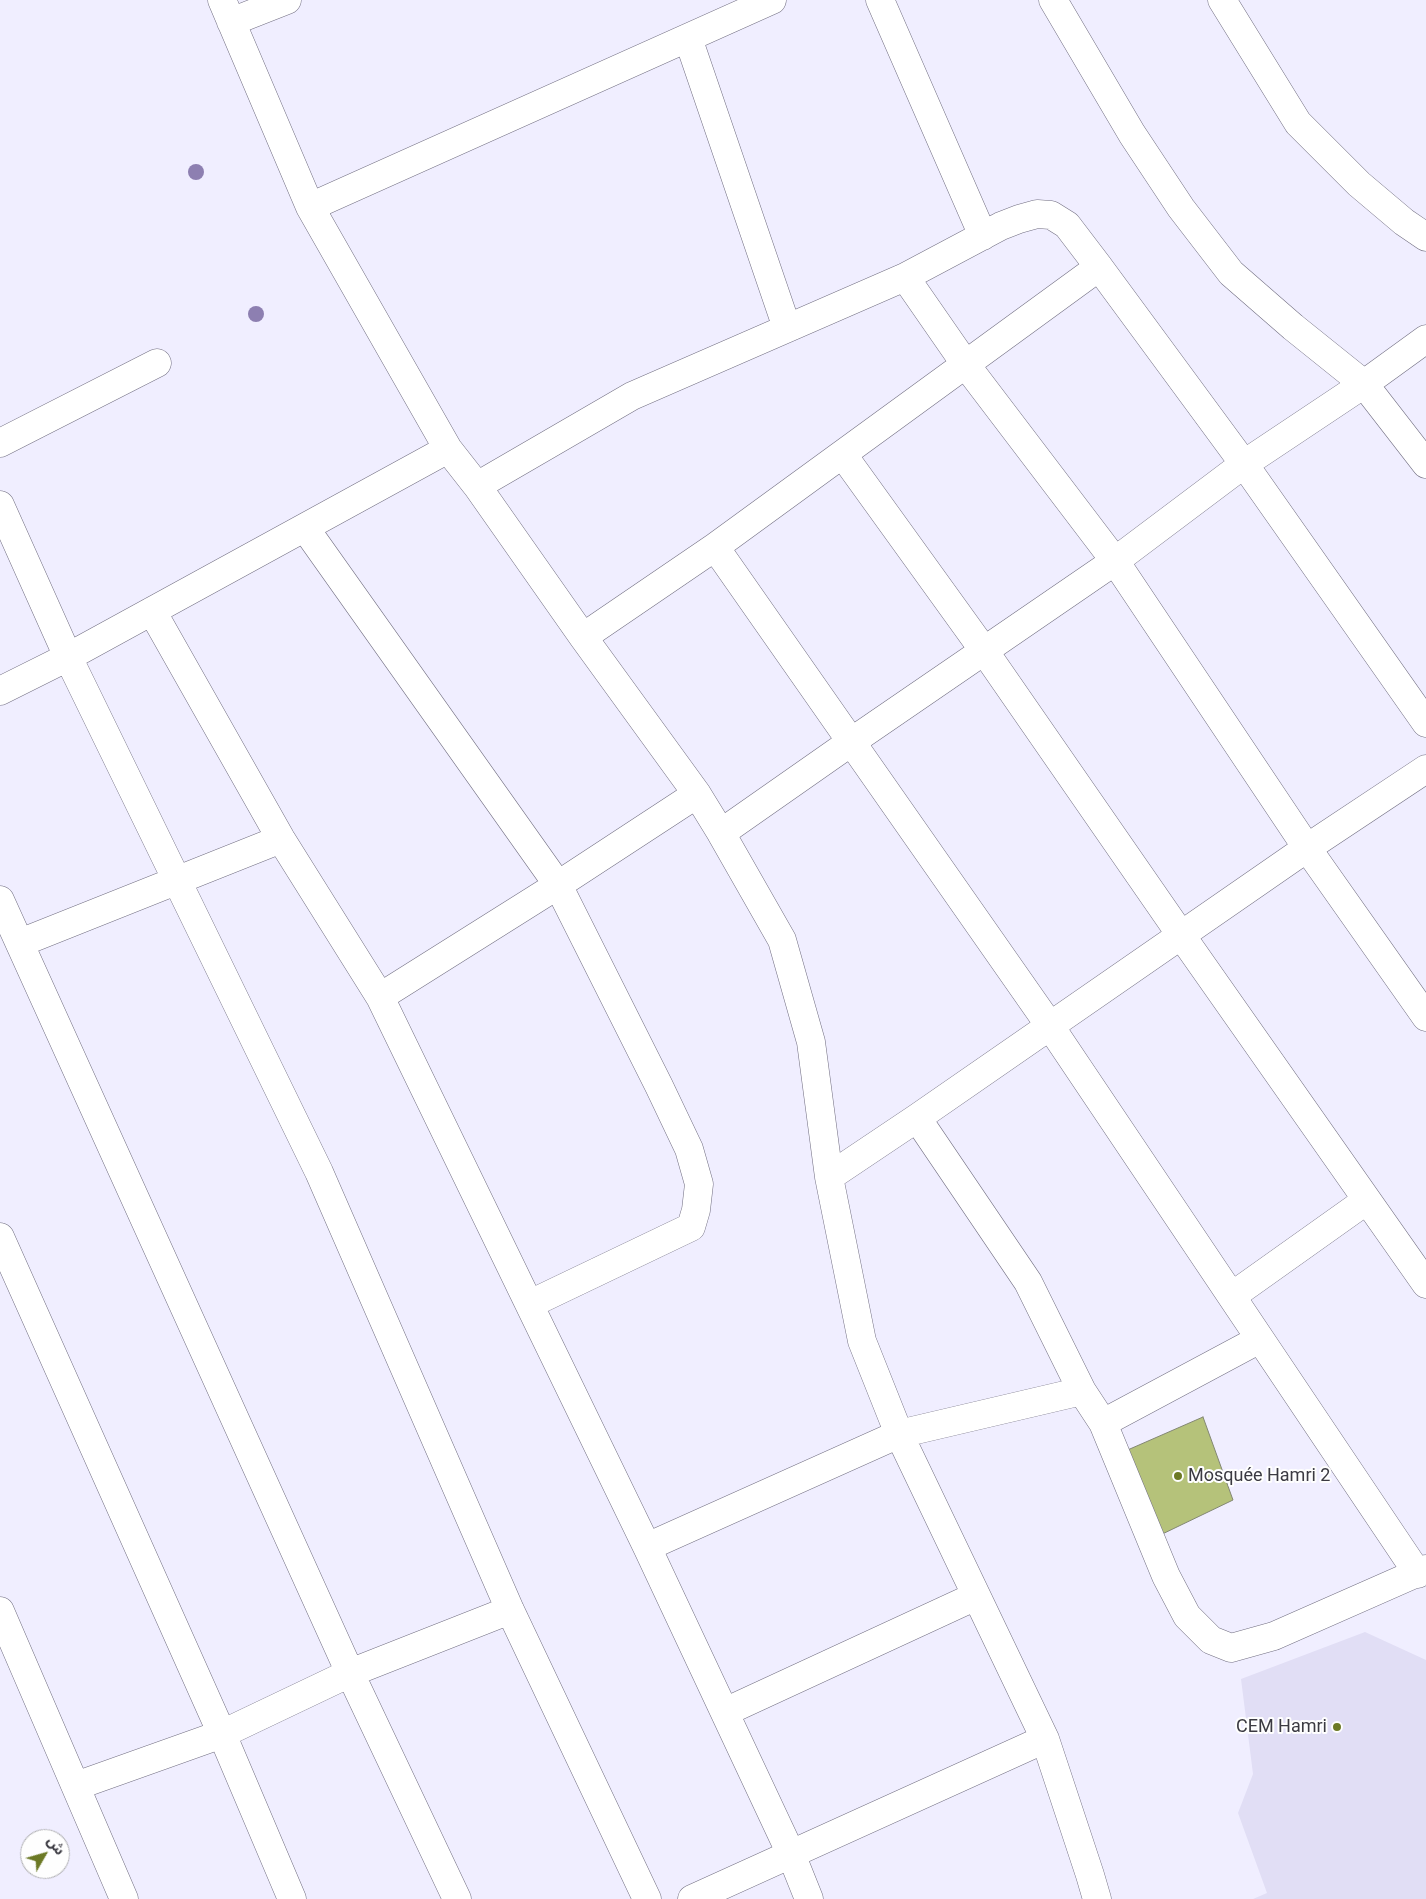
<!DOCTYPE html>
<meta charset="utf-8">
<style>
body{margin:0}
#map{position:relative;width:1426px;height:1899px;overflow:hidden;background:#f0eeff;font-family:Roboto,"Noto Sans Arabic",sans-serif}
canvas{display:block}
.north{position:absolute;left:20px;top:1829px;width:50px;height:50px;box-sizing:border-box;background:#fefefe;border:1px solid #b0b0b3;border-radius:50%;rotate:52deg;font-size:14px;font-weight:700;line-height:20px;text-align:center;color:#3b3a42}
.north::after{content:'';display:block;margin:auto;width:18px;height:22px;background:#6c7925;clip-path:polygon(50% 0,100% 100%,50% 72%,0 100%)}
</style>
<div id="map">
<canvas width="1426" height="1899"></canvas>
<div class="north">ش</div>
</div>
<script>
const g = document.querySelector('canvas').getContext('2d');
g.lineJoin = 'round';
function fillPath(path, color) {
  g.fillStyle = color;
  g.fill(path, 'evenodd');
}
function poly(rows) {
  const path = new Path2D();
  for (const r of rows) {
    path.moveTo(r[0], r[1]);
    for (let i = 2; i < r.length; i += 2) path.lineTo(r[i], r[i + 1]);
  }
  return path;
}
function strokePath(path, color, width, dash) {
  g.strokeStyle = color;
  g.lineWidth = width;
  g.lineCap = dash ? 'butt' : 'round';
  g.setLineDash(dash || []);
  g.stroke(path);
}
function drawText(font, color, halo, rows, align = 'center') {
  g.font = font + ' Roboto,sans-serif';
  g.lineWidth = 4;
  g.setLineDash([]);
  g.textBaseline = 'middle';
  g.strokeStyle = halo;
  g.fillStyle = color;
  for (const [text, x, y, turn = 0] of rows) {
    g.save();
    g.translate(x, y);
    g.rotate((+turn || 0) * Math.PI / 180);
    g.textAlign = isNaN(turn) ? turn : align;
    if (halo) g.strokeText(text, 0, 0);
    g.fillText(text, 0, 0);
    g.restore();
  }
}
const built = poly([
 [1365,1632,1426,1660,1426,1899,1253,1899,1267,1893,1238,1813,1253,1774,1241,1679]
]);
const building = poly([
 [1203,1417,1233,1500,1154,1538,1123,1452,1203,1417]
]);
const minor = poly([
 [222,0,310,207,448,449],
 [880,0,983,236],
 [1053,0,1132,134,1181,208,1231,273,1293,327,1364,384,1426,464],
 [1222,0,1298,123,1359,184,1404,222,1426,237],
 [231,22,287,0],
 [688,38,787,328],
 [310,207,772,0],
 [905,277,966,365,1115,561,1307,848,1426,1017],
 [0,443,157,363],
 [843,455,985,652,1181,935,1426,1284],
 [477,486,632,396,905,277,1001,226,1019,219,1037,214,1051,215,1067,225,1099,267],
 [0,505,68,657,319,1172,510,1610,647,1899],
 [305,528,558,885,659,1086,689,1149,699,1184,696,1210,691,1227,530,1304],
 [715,547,1050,1026,1418,1574],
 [152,611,281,839,380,997,647,1547,791,1854,809,1899],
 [583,637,715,547,1099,267,1244,464,1426,723],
 [0,691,68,657,448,449,477,486,583,637,697,794,721,833,782,940,811,1042,829,1177,862,1341,899,1434,1045,1739,1090,1875,1097,1899],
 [721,833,851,742,1115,561,1244,464,1364,384,1426,339],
 [0,900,350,1673,457,1899],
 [20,943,281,839],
 [380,997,558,885,697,794],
 [917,1118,1028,1282,1082,1391,1103,1423,1166,1576,1187,1616,1211,1640,1231,1648,1274,1636,1426,1569],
 [829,1177,917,1118,1307,848,1426,769],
 [0,1237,222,1734,292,1899],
 [1232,1296,1367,1200],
 [1103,1423,1260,1339],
 [647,1547,899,1434,1082,1391],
 [0,1611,124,1899],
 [725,1712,976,1596],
 [76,1786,222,1734,350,1673,510,1610],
 [692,1899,1045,1739]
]);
const trees = [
 [196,172],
 [256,314]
];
const markers = [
 [1178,1476,5,"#6c7925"],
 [1337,1727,5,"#6c7925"]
];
const poiNames = [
 ["Mosquée Hamri 2",1188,1476],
 ["CEM Hamri",1327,1727,"right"]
];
fillPath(built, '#e1def5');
fillPath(building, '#b5c27a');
strokePath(building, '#828673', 1);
strokePath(minor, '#726f82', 29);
strokePath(minor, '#fff', 28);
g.fillStyle = '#8d7fb1';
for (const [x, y] of trees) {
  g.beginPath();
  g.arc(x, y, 8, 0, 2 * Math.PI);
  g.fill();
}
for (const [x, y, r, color] of markers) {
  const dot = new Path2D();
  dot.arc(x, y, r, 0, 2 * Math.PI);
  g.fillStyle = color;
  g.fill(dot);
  strokePath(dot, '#fefefe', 2);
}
drawText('18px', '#3b3a42', '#fefefe', poiNames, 'left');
</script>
